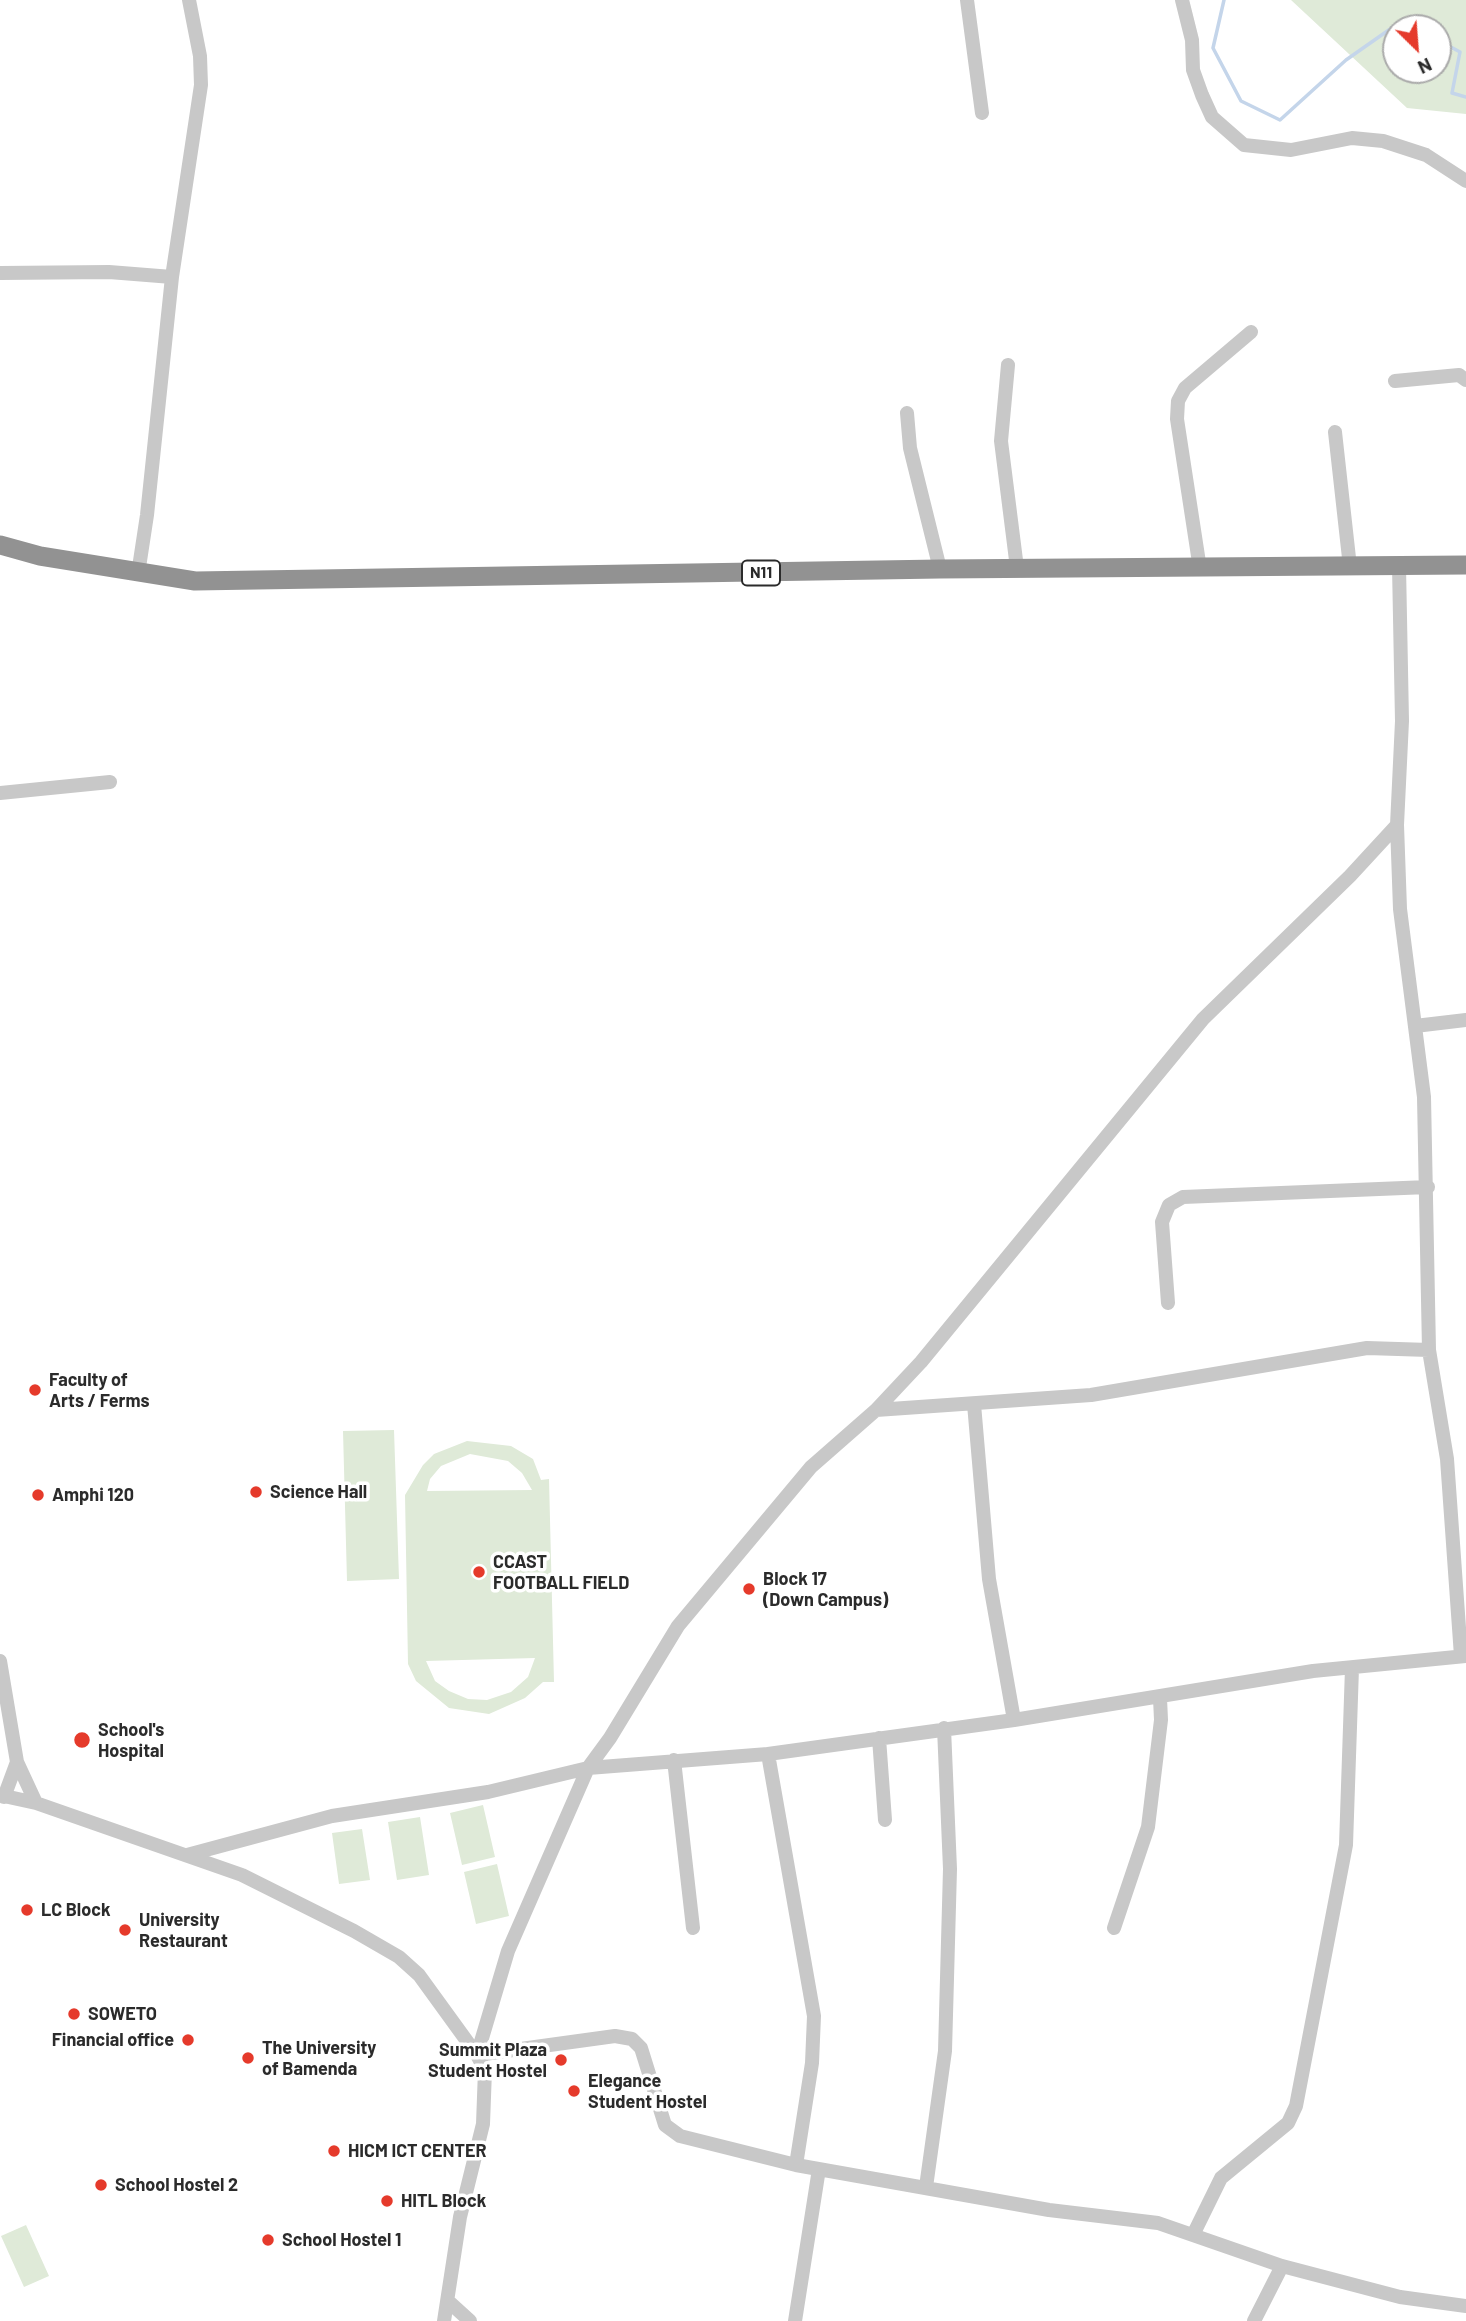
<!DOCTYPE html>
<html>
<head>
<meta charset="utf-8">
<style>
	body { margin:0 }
	#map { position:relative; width:1466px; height:2321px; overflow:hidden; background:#fff; font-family:Barlow,sans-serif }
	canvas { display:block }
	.north { position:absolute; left:1382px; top:14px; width:70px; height:70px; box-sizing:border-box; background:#fff; border:2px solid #aaa; border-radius:50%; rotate:155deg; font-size:19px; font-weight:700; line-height:28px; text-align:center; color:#2b2b2b }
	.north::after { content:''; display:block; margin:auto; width:24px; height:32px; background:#e53a2b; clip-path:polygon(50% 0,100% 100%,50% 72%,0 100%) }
</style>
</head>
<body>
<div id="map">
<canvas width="1466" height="2321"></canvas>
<div class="north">N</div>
</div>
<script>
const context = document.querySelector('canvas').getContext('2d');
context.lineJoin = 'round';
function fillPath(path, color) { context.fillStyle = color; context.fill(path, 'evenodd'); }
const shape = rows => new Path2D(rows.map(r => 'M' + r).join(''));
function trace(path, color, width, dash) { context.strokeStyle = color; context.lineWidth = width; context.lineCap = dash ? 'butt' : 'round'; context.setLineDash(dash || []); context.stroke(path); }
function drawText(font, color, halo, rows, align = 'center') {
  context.font = font + ' Barlow,sans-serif'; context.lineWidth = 7; context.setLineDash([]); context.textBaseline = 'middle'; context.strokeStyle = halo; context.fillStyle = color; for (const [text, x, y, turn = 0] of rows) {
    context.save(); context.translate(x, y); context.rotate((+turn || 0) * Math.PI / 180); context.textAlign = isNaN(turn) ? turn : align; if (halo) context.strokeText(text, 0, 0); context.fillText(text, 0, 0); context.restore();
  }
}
fillPath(shape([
	[1291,0,1466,0,1466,114,1407,108],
	[1396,28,1438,28,1438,70,1396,70],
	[394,1430,399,1579,347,1581,343,1431],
	[467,1441,511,1446,533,1459,541,1480,549,1479,554,1682,543,1682,525,1698,489,1714,449,1708,416,1681,408,1664,405,1495,423,1465,434,1454],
	[470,1454,508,1461,522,1473,532,1490,427,1491,430,1479,441,1466],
	[535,1658,528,1677,511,1692,487,1700,468,1699,449,1691,435,1681,426,1661],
	[483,1805,495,1857,462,1865,450,1813],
	[420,1817,429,1875,397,1880,388,1822],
	[362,1829,370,1880,339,1884,332,1833],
	[497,1864,509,1916,476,1924,464,1872],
	[26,2225,49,2276,24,2287,1,2236]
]), '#dfead8');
trace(shape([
	[1224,0,1213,48,1241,101,1280,120,1346,60,1403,20,1417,28],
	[1438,40,1460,52,1452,93,1466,97]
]), '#c4d5ea', 3.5);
trace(shape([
	[967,0,982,113],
	[1182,0,1192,40,1193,70,1202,95,1212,117,1244,145,1291,150,1352,138,1383,141,1426,155,1466,181],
	[0,273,109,272,172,277],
	[1008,365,1001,441,1017,568],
	[1395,381,1459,375,1466,380],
	[907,413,910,448,940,569],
	[1335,432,1350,567],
	[1399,566,1402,721,1397,825,1400,909,1424,1097,1429,1350,1447,1459,1461,1656],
	[1200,569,1177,419,1178,401,1185,388,1251,332],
	[138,574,147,515,172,277,201,85,200,56,189,0],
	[0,793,110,782],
	[1415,1026,1466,1020],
	[1168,1303,1162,1222,1169,1205,1183,1197,1428,1187],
	[974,1404,989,1579,1014,1720],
	[876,1410,1091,1395,1367,1348,1429,1350],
	[0,1661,17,1762,36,1803],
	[879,1738,885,1820],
	[768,1754,814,2016,812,2063,796,2165],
	[674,1760,693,1928],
	[0,1795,36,1803,242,1875,354,1931,399,1957,419,1975,477,2055,485,2070,483,2124,460,2217,444,2321],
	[4,1797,17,1762],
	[187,1855,332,1816,488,1792,588,1768,768,1754,1014,1720,1313,1671,1466,1656],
	[1114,1928,1148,1827,1161,1720,1160,1698],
	[477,2055,508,1951,588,1768,610,1738,678,1626,811,1467,876,1410,921,1362,1203,1019,1350,876,1397,825],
	[477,2055,615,2036,632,2039,641,2048,665,2125,680,2136,796,2165,1049,2210,1158,2223,1282,2266,1400,2297,1466,2306],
	[926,2187,945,2051,950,1869,944,1728],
	[1193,2235,1221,2178,1288,2123,1296,2106,1346,1845,1352,1668],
	[448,2301,470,2321],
	[795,2321,819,2169],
	[1254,2321,1282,2266]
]), '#c8c8c8', 14);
trace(shape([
	[0,545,40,556,195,581,940,569,1466,565]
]), '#929292', 19);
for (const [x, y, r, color] of [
	[35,1390,7,"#e53a2b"],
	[256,1492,7,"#e53a2b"],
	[38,1495,7,"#e53a2b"],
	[479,1572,7,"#e53a2b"],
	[749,1589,7,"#e53a2b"],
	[82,1740,9,"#e53a2b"],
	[27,1910,7,"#e53a2b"],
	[125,1930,7,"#e53a2b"],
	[74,2014,7,"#e53a2b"],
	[188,2040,7,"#e53a2b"],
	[248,2058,7,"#e53a2b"],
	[561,2060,7,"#e53a2b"],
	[574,2091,7,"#e53a2b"],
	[334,2151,7,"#e53a2b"],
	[101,2185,7,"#e53a2b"],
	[387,2201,7,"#e53a2b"],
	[268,2240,7,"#e53a2b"]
]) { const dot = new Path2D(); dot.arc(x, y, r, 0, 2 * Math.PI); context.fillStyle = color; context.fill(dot); trace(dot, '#fff', 2.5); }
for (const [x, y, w] of [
	[761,573,38]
]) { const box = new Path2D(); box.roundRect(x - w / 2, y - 12.5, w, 25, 5); context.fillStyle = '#fff'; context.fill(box); trace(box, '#2b2b2b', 2); }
drawText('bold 16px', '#2b2b2b', null, [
	["N11",761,573]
]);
drawText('bold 18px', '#2b2b2b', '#fff', [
	["Faculty of",49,1380],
	["Arts / Ferms",49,1401],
	["Science Hall",270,1492],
	["Amphi 120",52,1495],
	["CCAST",493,1562],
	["FOOTBALL FIELD",493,1583],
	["Block 17",763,1579],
	["(Down Campus)",763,1600],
	["School's",98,1730],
	["Hospital",98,1751],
	["LC Block",41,1910],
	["University",139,1920],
	["Restaurant",139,1941],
	["SOWETO",88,2014],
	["Financial office",174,2040,"right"],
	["The University",262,2048],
	["of Bamenda",262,2069],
	["Summit Plaza",547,2050,"right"],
	["Student Hostel",547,2071,"right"],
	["Elegance",588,2081],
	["Student Hostel",588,2102],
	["HICM ICT CENTER",348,2151],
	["School Hostel 2",115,2185],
	["HITL Block",401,2201],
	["School Hostel 1",282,2240]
], 'left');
</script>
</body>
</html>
